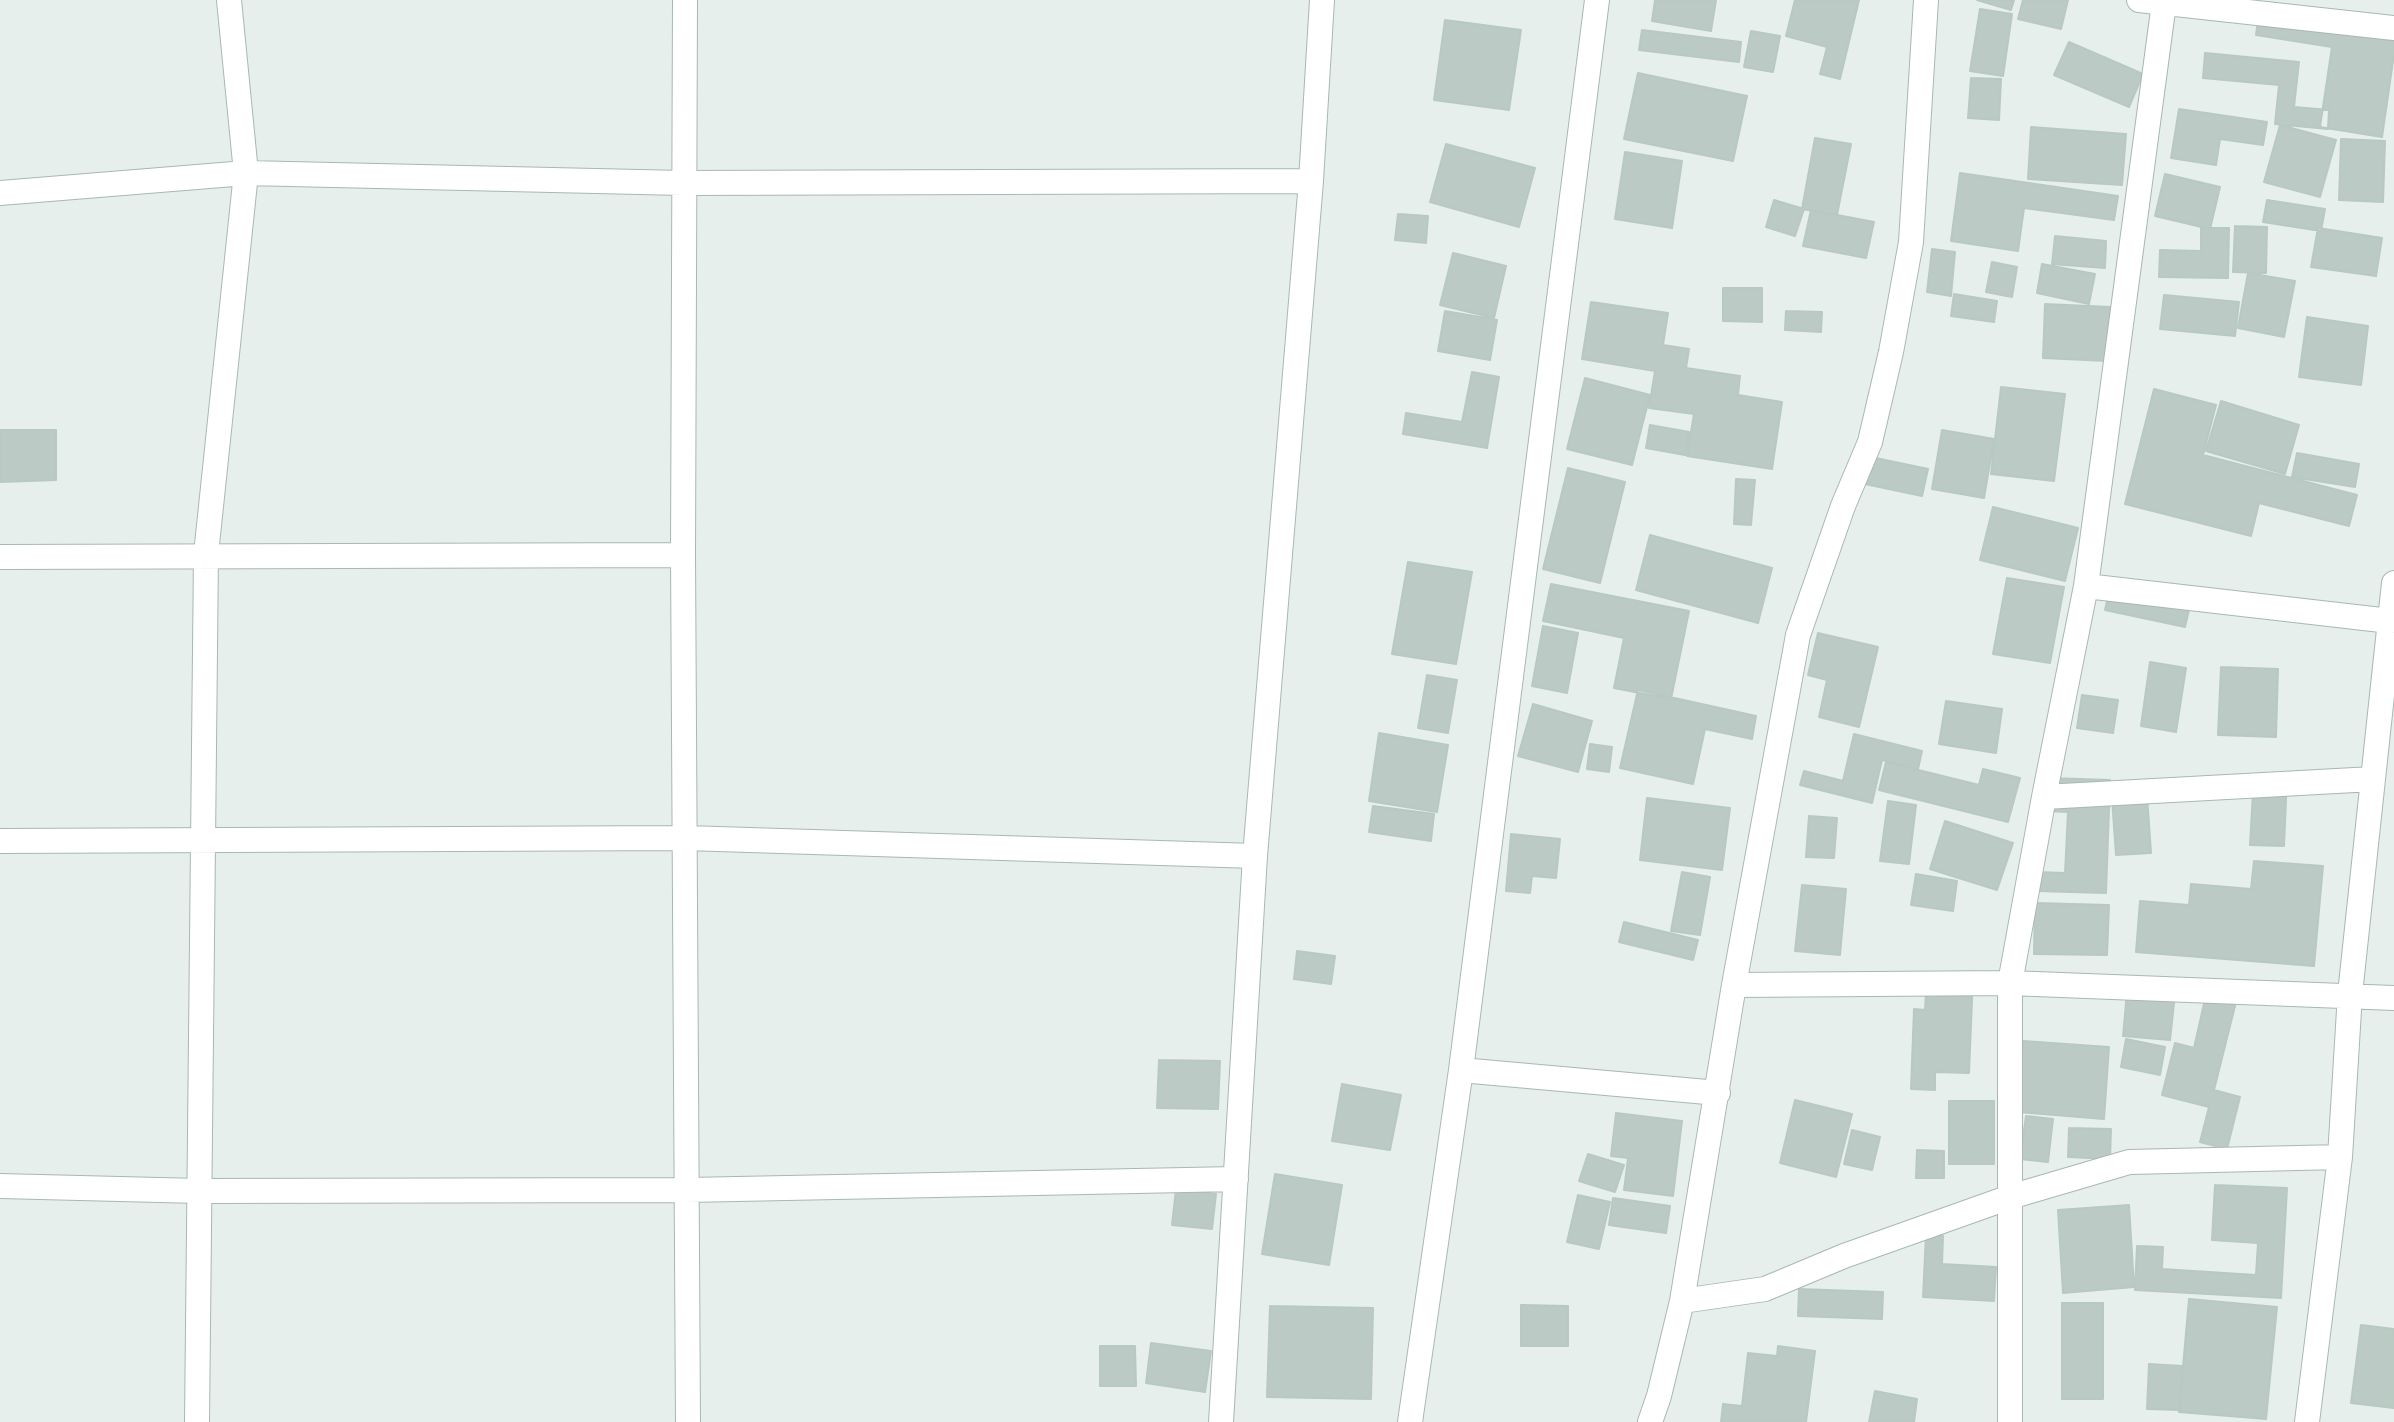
<!DOCTYPE html>
<html>
<head>
<meta charset="utf-8">
<style>
	body { margin:0 }
	canvas { display:block; background:#e6efeb }
</style>
</head>
<body>
<canvas width="2394" height="1422"></canvas>
<script>
const context = document.querySelector('canvas').getContext('2d');
context.lineJoin = 'round';
function fillPath(path, color) { context.fillStyle = color; context.fill(path, 'evenodd'); }
const shape = rows => new Path2D(rows.map(r => 'M' + r).join(''));
function trace(path, color, width, dash) { context.strokeStyle = color; context.lineWidth = width; context.lineCap = dash ? 'butt' : 'round'; context.setLineDash(dash || []); context.stroke(path); }
const building = shape([
	[1655,0,1716,0,1711,31,1652,21,1655,0],
	[1795,0,1859,0,1840,79,1820,74,1827,47,1786,36,1795,0],
	[1977,0,2014,0,2011,10,1977,0],
	[2023,0,2068,0,2061,29,2018,19,2023,0],
	[1980,9,2012,14,2003,76,1970,71,1980,9],
	[2259,14,2394,33,2394,54,2382,137,2320,127,2332,47,2256,35,2259,14],
	[1445,20,1521,30,1509,110,1434,100,1445,20],
	[1642,30,1741,42,1739,62,1639,50,1642,30],
	[1751,31,1780,36,1773,72,1744,67,1751,31],
	[2069,42,2143,74,2129,107,2054,75,2069,42],
	[2205,53,2299,62,2294,107,2329,110,2328,129,2275,124,2279,85,2203,78,2205,53],
	[1638,73,1747,96,1733,161,1624,139,1638,73],
	[1971,78,2001,79,1999,120,1968,118,1971,78],
	[2179,109,2267,122,2263,145,2220,139,2216,165,2171,158,2179,109],
	[2280,125,2336,140,2320,197,2264,182,2280,125],
	[2031,127,2126,134,2122,185,2028,179,2031,127],
	[1815,138,1851,144,1837,215,1802,209,1815,138],
	[2341,139,2385,141,2383,202,2339,200,2341,139],
	[1446,144,1535,168,1519,227,1430,202,1446,144],
	[1625,152,1682,161,1672,228,1615,219,1625,152],
	[1960,173,2118,196,2114,220,2024,208,2018,251,1951,241,1960,173],
	[2165,174,2220,187,2210,229,2155,216,2165,174],
	[1774,200,1804,209,1795,236,1766,227,1774,200],
	[2267,200,2325,209,2321,231,2263,222,2267,200],
	[1811,210,1874,222,1866,258,1803,246,1811,210],
	[1398,214,1428,216,1426,243,1395,240,1398,214],
	[2235,226,2267,227,2266,273,2233,272,2235,226],
	[2201,228,2229,228,2228,278,2159,277,2160,250,2201,251,2201,228],
	[2318,228,2382,238,2376,276,2311,267,2318,228],
	[2055,236,2106,241,2105,268,2052,264,2055,236],
	[1932,249,1955,252,1951,296,1927,292,1932,249],
	[1453,253,1506,266,1494,318,1440,305,1453,253],
	[1992,262,2017,267,2012,297,1986,292,1992,262],
	[2042,264,2095,274,2089,304,2037,293,2042,264],
	[2248,273,2295,281,2284,337,2238,328,2248,273],
	[1723,288,1762,288,1762,322,1723,321,1723,288],
	[1954,294,1997,301,1994,322,1951,316,1954,294],
	[2164,295,2239,302,2235,336,2160,329,2164,295],
	[1591,302,1668,313,1663,345,1689,349,1686,368,1740,376,1738,395,1782,402,1772,469,1687,456,1694,414,1649,408,1655,371,1582,359,1591,302],
	[2045,304,2110,307,2107,361,2043,358,2045,304],
	[1445,311,1497,320,1490,360,1438,351,1445,311],
	[1786,311,1822,312,1821,332,1785,330,1786,311],
	[2307,317,2368,326,2361,385,2299,377,2307,317],
	[1472,372,1499,377,1487,448,1403,434,1406,413,1462,422,1472,372],
	[1585,378,1650,395,1632,465,1567,449,1585,378],
	[2001,387,2065,394,2054,481,1991,474,2001,387],
	[2154,389,2216,405,2203,455,2357,495,2349,526,2259,503,2251,536,2125,504,2154,389],
	[2221,401,2299,425,2285,474,2206,451,2221,401],
	[1650,425,1689,432,1685,455,1646,448,1650,425],
	[0,430,56,430,56,480,0,482,0,430],
	[1942,430,1994,439,1984,498,1932,489,1942,430],
	[2297,453,2359,464,2355,487,2292,477,2297,453],
	[1871,457,1928,469,1922,496,1865,484,1871,457],
	[1568,468,1625,482,1600,583,1543,569,1568,468],
	[1736,479,1755,480,1751,525,1734,524,1736,479],
	[1993,507,2078,528,2065,581,1980,560,1993,507],
	[1650,535,1772,568,1758,623,1636,590,1650,535],
	[1408,562,1472,572,1456,664,1392,654,1408,562],
	[2007,578,2064,587,2050,663,1993,654,2007,578],
	[2112,579,2192,597,2185,627,2105,610,2112,579],
	[1551,584,1689,611,1671,699,1614,688,1624,638,1543,621,1551,584],
	[1543,626,1578,633,1567,693,1532,686,1543,626],
	[1818,633,1878,647,1859,727,1819,717,1827,680,1808,675,1818,633],
	[2150,662,2186,668,2176,732,2141,726,2150,662],
	[2221,667,2278,669,2276,737,2218,735,2221,667],
	[1427,675,1457,680,1448,733,1418,728,1427,675],
	[1638,690,1756,716,1752,739,1705,729,1693,784,1620,768,1638,690],
	[2082,695,2118,700,2113,733,2077,728,2082,695],
	[1946,701,2002,709,1996,753,1939,744,1946,701],
	[1533,704,1592,721,1578,772,1518,756,1533,704],
	[1379,733,1448,745,1437,812,1369,801,1379,733],
	[1854,734,1922,751,1918,769,1882,760,1872,803,1800,785,1804,771,1843,781,1854,734],
	[1590,744,1612,747,1609,772,1587,769,1590,744],
	[1886,762,1979,785,1983,769,2020,778,2008,822,1879,790,1886,762],
	[2254,774,2287,776,2284,846,2250,845,2254,774],
	[2048,778,2110,780,2106,893,2036,891,2036,872,2065,873,2068,812,2046,811,2048,778],
	[2146,781,2151,853,2116,855,2111,784,2146,781],
	[1647,798,1730,808,1722,870,1640,860,1647,798],
	[1888,801,1916,805,1909,864,1880,861,1888,801],
	[1373,806,1434,814,1431,841,1369,832,1373,806],
	[1809,816,1837,818,1834,858,1806,857,1809,816],
	[1945,821,2013,843,1997,890,1930,869,1945,821],
	[1511,834,1560,839,1556,878,1532,876,1530,893,1506,891,1511,834],
	[2254,861,2323,866,2314,966,2136,952,2140,901,2189,905,2191,884,2251,889,2254,861],
	[1682,872,1710,877,1700,935,1671,931,1682,872],
	[1916,874,1957,881,1953,911,1911,905,1916,874],
	[1802,885,1846,889,1840,955,1795,951,1802,885],
	[2035,903,2109,905,2107,955,2034,954,2035,903],
	[1624,922,1698,940,1693,960,1619,942,1624,922],
	[1297,951,1335,956,1331,984,1294,979,1297,951],
	[1927,974,1973,976,1969,1073,1935,1072,1935,1090,1911,1089,1914,1009,1925,1010,1927,974],
	[2128,981,2176,985,2170,1040,2123,1036,2128,981],
	[2208,986,2238,994,2214,1090,2240,1097,2227,1149,2200,1142,2209,1107,2162,1095,2175,1043,2194,1048,2208,986],
	[2126,1039,2165,1047,2160,1075,2121,1067,2126,1039],
	[2023,1041,2109,1047,2104,1119,2018,1112,2023,1041],
	[1159,1060,1220,1061,1218,1109,1157,1108,1159,1060],
	[1342,1084,1401,1095,1390,1150,1332,1141,1342,1084],
	[1795,1100,1852,1114,1836,1177,1780,1163,1795,1100],
	[1949,1101,1994,1101,1994,1164,1949,1164,1949,1101],
	[1616,1113,1682,1121,1673,1196,1624,1190,1628,1158,1611,1156,1616,1113],
	[2026,1116,2053,1119,2048,1162,2020,1159,2026,1116],
	[2069,1128,2111,1129,2110,1159,2068,1157,2069,1128],
	[1852,1130,1880,1137,1872,1170,1844,1164,1852,1130],
	[1917,1150,1944,1151,1944,1178,1916,1178,1917,1150],
	[1588,1154,1624,1165,1615,1192,1579,1181,1588,1154],
	[1275,1174,1342,1185,1329,1265,1262,1254,1275,1174],
	[2215,1185,2287,1188,2281,1298,2135,1290,2137,1246,2163,1247,2162,1269,2256,1275,2258,1243,2212,1240,2215,1185],
	[1176,1189,1216,1194,1212,1229,1172,1225,1176,1189],
	[1578,1195,1610,1202,1599,1249,1567,1242,1578,1195],
	[1613,1198,1670,1206,1666,1233,1609,1225,1613,1198],
	[2129,1205,2134,1287,2063,1293,2058,1210,2129,1205],
	[1926,1235,1943,1236,1942,1264,1996,1267,1994,1301,1923,1297,1926,1235],
	[1799,1289,1883,1292,1882,1319,1798,1316,1799,1289],
	[2189,1299,2277,1307,2266,1419,2179,1412,2189,1299],
	[2062,1303,2103,1303,2103,1399,2062,1399,2062,1303],
	[1521,1305,1568,1306,1568,1346,1521,1346,1521,1305],
	[1270,1306,1373,1308,1371,1399,1267,1397,1270,1306],
	[2361,1325,2394,1329,2394,1408,2351,1403,2361,1325],
	[1151,1343,1211,1351,1205,1392,1146,1383,1151,1343],
	[1100,1346,1135,1346,1136,1386,1100,1386,1100,1346],
	[1778,1346,1815,1351,1806,1422,1721,1422,1723,1404,1742,1406,1748,1353,1777,1356,1778,1346],
	[2149,1364,2182,1366,2180,1410,2147,1409,2149,1364],
	[1875,1391,1917,1399,1914,1422,1869,1422,1875,1391]
]);
fillPath(building, '#bbcac4');
trace(building, '#b8c9c2', 2);
const street = shape([
	[685,0,683,555,688,1422],
	[2139,0,2394,28],
	[0,193,246,173,683,183,1311,181],
	[0,557,683,555],
	[2086,586,2390,621],
	[2044,797,2373,779],
	[0,841,686,838,1255,856],
	[1734,985,2010,983,2394,998],
	[1461,1070,1718,1093],
	[0,1186,199,1191,687,1190,1236,1179],
	[1682,1301,1734,985,1798,635,1843,506,1870,442,1891,352,1911,242,1926,0],
	[197,1422,206,554,246,173,229,0],
	[1221,1422,1255,856,1311,181,1322,0],
	[1410,1422,1461,1070,1597,0],
	[1650,1422,1659,1396,1682,1301,1765,1289,1844,1256,2010,1197,2129,1162,2340,1157],
	[2010,1422,2010,983,2044,797,2086,586,2164,3],
	[2307,1422,2340,1157,2350,994,2394,583]
]);
trace(street, '#a8b8b2', 26);
trace(street, '#fff', 24);
</script>
</body>
</html>
